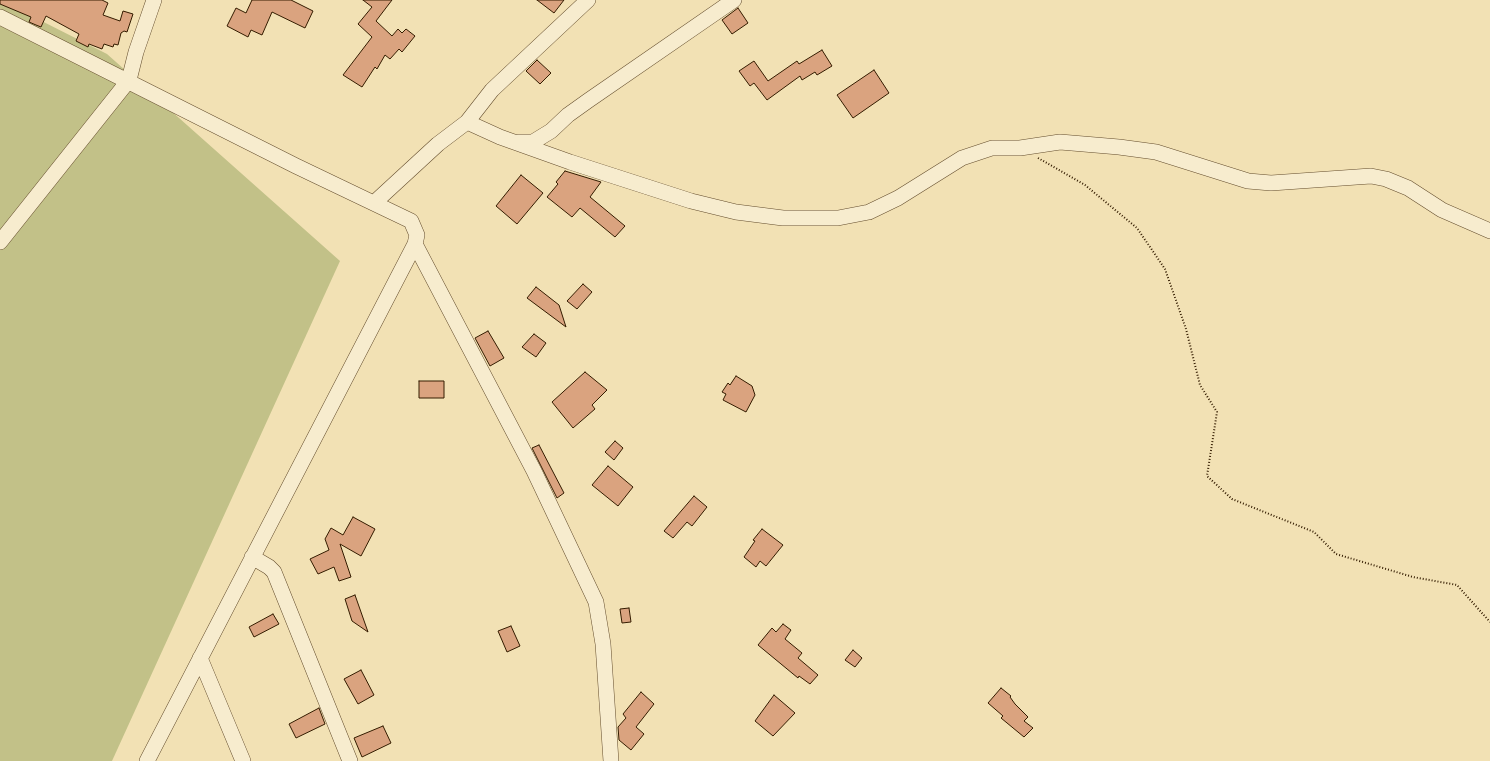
<!DOCTYPE html>
<html>
<head>
<meta charset="utf-8">
<style>
	body { margin:0 }
	canvas { display:block; background:#f2e1b4 }
</style>
</head>
<body>
<canvas width="1490" height="761"></canvas>
<script>
const context = document.querySelector('canvas').getContext('2d');
context.lineJoin = 'round';
function fillPath(path, color) { context.fillStyle = color; context.fill(path, 'evenodd'); }
const shape = rows => new Path2D(rows.map(r => 'M' + r).join(''));
function trace(path, color, width, dash) { context.strokeStyle = color; context.lineWidth = width; context.lineCap = dash ? 'butt' : 'round'; context.setLineDash(dash || []); context.stroke(path); }
fillPath(shape([
	[0,0,107,54,340,261,112,761,0,761]
]), '#c2c188');
const building = shape([
	[0,0,102,0,108,3,103,15,120,21,123,11,133,14,127,32,124,31,121,33,118,45,114,44,113,47,104,44,102,49,89,44,88,47,76,41,79,34,46,16,41,27,36,25,29,22,31,17,0,4,0,0],
	[252,0,291,0,313,11,305,28,272,12,262,35,251,30,248,37,227,26,236,8,246,13,252,0],
	[363,0,392,0,376,21,392,36,398,29,402,33,406,29,415,36,402,52,399,49,390,59,385,55,377,69,375,67,362,87,343,75,372,37,358,24,372,7,363,0],
	[537,0,564,0,554,13,537,0],
	[738,8,748,23,732,34,722,20,738,8],
	[822,50,832,66,817,75,815,72,802,80,800,76,767,100,754,83,750,86,739,71,754,61,768,81,797,61,799,64,822,50],
	[537,60,551,73,540,84,526,71,537,60],
	[874,70,889,93,853,118,837,95,874,70],
	[565,171,601,182,590,197,625,226,615,237,580,208,572,217,547,197,558,184,556,182,565,171],
	[521,175,543,193,517,224,496,206,521,175],
	[583,284,592,292,577,309,567,301,583,284],
	[536,287,559,305,566,327,527,298,536,287],
	[488,331,504,358,490,366,475,338,488,331],
	[534,334,546,343,536,357,522,347,534,334],
	[585,372,607,390,592,405,595,409,573,428,552,402,585,372],
	[736,376,752,386,755,395,746,412,723,400,726,394,722,392,728,383,730,385,736,376],
	[419,381,444,381,444,398,419,398,419,381],
	[615,441,623,448,614,460,605,452,615,441],
	[539,445,564,493,557,498,532,448,539,445],
	[608,466,633,487,618,506,592,485,608,466],
	[694,496,707,507,692,526,687,522,673,538,664,531,694,496],
	[353,517,375,529,361,556,340,544,351,577,339,581,334,567,318,574,310,559,329,550,325,539,331,528,343,535,353,517],
	[762,529,783,545,766,566,760,561,756,567,744,557,755,541,753,540,762,529],
	[355,595,368,632,352,621,345,599,355,595],
	[629,608,631,622,622,623,620,609,629,608],
	[273,614,279,624,254,637,249,627,273,614],
	[783,624,791,630,785,639,802,653,798,658,818,675,810,684,799,676,798,678,758,645,772,628,776,632,783,624],
	[511,626,520,646,507,652,498,631,511,626],
	[853,650,862,658,855,667,845,660,853,650],
	[361,670,374,695,358,704,344,679,361,670],
	[1001,688,1011,696,1010,697,1015,704,1028,717,1024,721,1033,728,1024,737,1001,718,1003,716,988,703,1001,688],
	[641,692,654,704,636,727,644,734,631,750,619,740,618,727,626,718,623,714,641,692],
	[774,695,795,713,773,736,755,721,774,695],
	[319,708,325,724,296,738,289,724,319,708],
	[383,726,391,743,362,757,354,738,383,726]
]);
fillPath(building, '#daa37f');
trace(building, '#341c00', 1);
const minor = shape([
	[0,17,296,166,411,221,417,235,415,244,147,761],
	[467,122,500,137,570,162,691,201,736,212,783,218,838,218,869,212,898,198,962,158,992,148,1020,148,1060,142,1119,147,1156,152,1248,181,1271,183,1371,176,1386,179,1408,188,1442,210,1490,231],
	[518,142,533,142,551,131,568,115,589,100,734,0],
	[374,203,438,144,467,122,492,90,588,0],
	[0,242,129,80,136,52,154,0],
	[415,244,534,471,596,602,603,644,611,761],
	[252,557,269,567,274,572,350,761],
	[200,658,243,761]
]);
trace(minor, '#644d2d', 16);
trace(shape([
	[1038,158,1085,185,1137,228,1165,269,1186,329,1200,385,1217,412,1207,476,1232,499,1314,532,1336,554,1413,577,1457,585,1490,622]
]), '#341c00', 2, [1, 2]);
trace(minor, '#f7ecce', 15);
</script>
</body>
</html>
